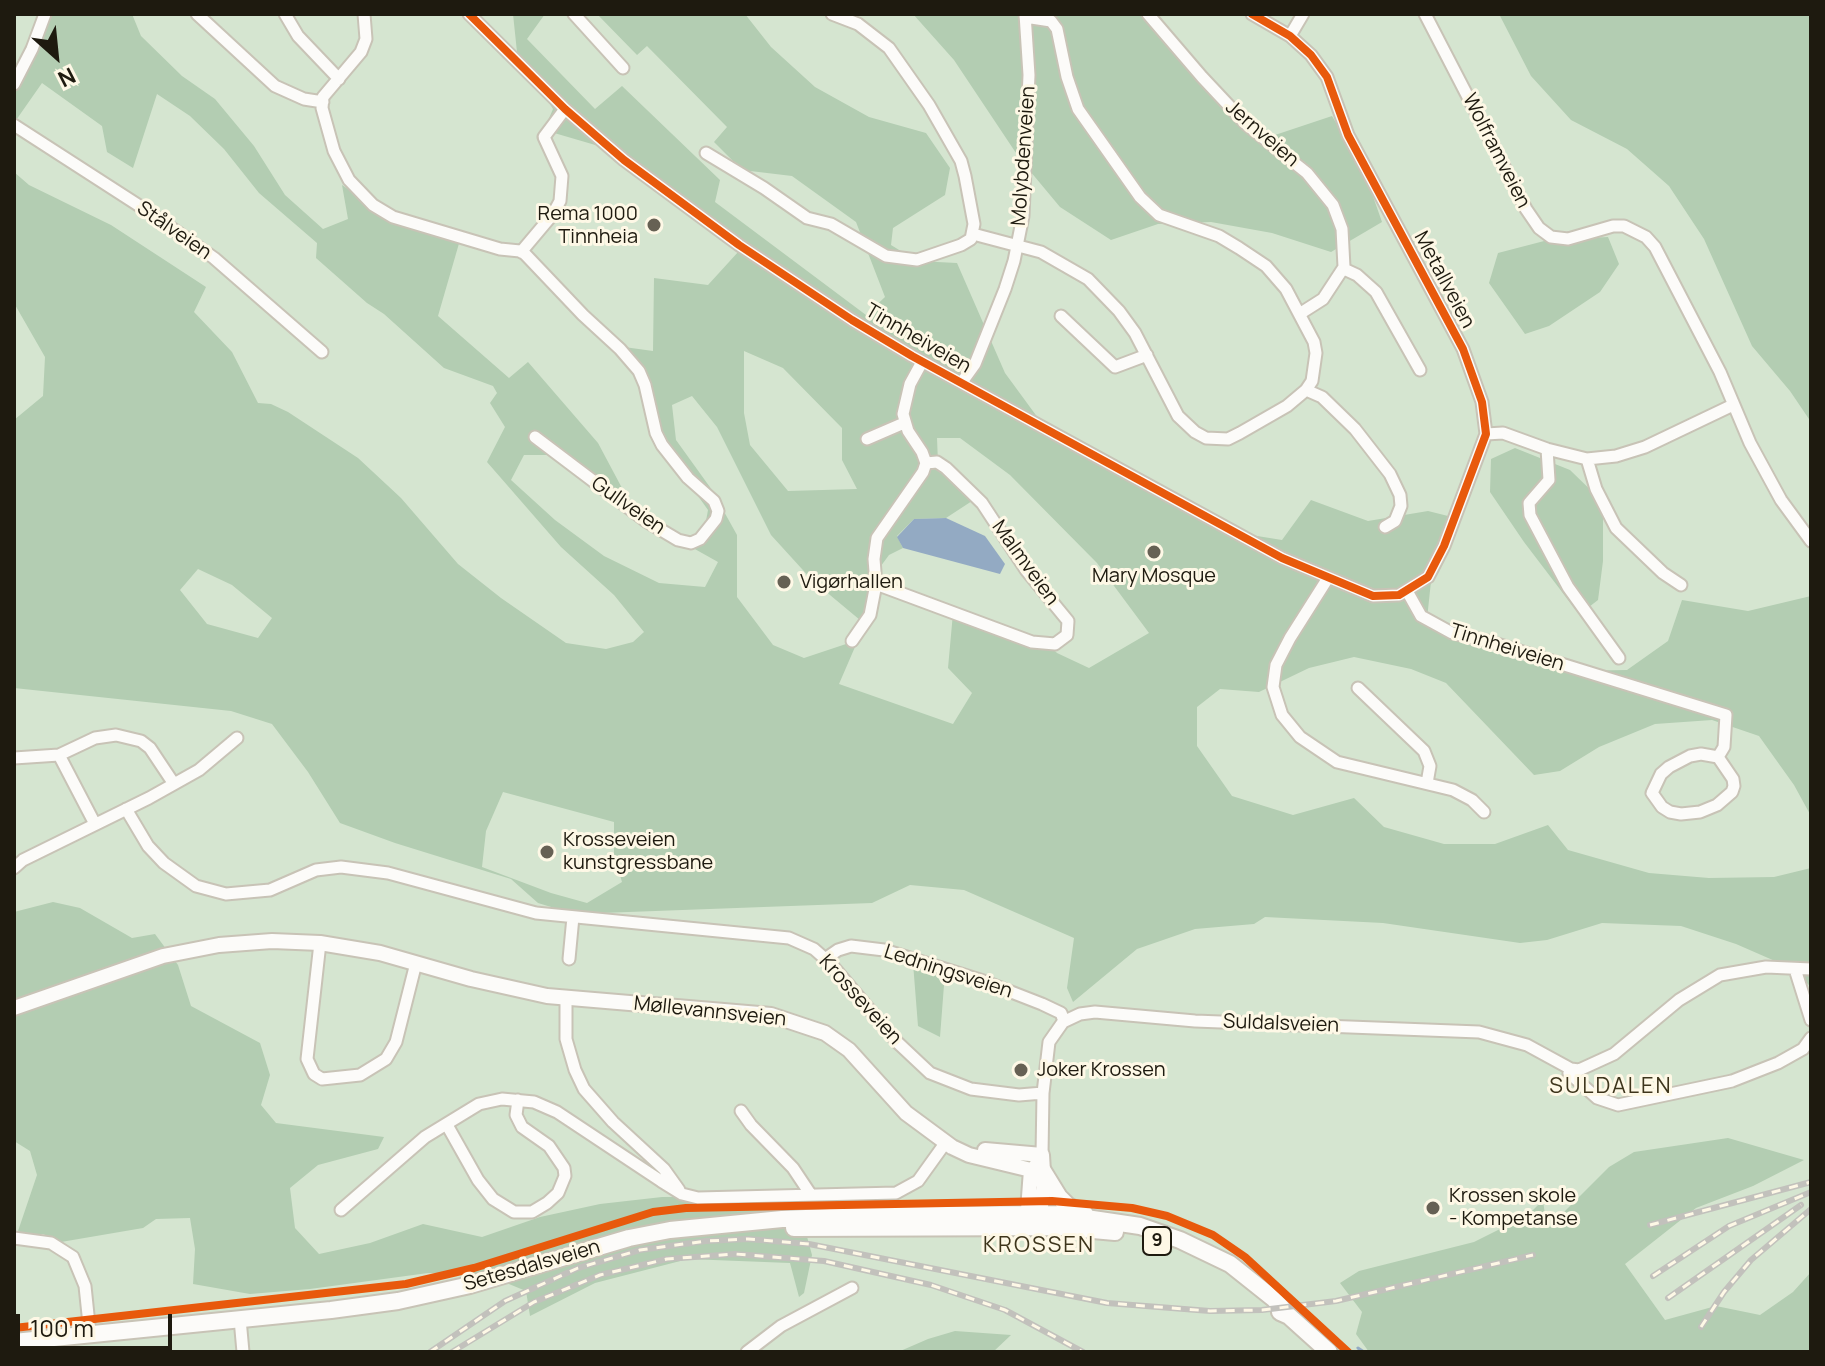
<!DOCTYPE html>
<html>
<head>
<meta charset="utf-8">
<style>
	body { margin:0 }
	#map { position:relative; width:1825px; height:1366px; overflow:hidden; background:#ece6d5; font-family:Manrope,sans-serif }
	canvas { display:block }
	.frame { position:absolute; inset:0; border:16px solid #1e1a0f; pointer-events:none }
	.north { position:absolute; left:16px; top:16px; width:80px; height:80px; -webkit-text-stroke:6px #fef8e6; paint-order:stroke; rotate:153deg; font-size:22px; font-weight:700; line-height:32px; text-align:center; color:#1e1a0f }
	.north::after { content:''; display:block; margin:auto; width:28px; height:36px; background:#1e1a0f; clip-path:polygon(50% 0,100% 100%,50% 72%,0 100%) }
	.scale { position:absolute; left:16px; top:1314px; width:156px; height:36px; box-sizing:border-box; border:4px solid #1e1a0f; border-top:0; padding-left:10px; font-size:24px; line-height:28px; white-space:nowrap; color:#1e1a0f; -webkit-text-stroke:6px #fef8e6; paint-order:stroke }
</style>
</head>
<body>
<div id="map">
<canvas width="1825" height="1366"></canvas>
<div class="frame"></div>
<div class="north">N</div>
<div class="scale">100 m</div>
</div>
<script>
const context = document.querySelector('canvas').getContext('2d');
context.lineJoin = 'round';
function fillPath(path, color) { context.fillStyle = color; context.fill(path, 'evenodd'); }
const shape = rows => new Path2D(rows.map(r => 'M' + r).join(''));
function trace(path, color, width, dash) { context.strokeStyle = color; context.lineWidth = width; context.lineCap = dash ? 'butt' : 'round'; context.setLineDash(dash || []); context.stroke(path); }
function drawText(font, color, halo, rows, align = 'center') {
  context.font = font + ' Manrope,sans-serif'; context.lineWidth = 6; context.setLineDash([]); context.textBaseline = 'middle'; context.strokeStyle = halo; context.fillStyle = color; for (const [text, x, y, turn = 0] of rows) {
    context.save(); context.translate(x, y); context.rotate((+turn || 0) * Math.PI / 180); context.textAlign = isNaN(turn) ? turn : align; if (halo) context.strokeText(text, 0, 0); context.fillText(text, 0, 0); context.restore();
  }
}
fillPath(shape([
	[14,14,1811,14,1811,1352,14,1352]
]), '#d5e5d0');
fillPath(shape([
	[37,14,132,14,141,36,182,76,215,99,254,146,285,195,323,229,348,219,342,185,373,206,460,240,438,316,509,378,528,362,598,443,639,520,548,455,524,455,511,480,555,520,604,556,659,583,705,587,718,562,693,548,704,532,708,510,652,431,644,389,624,347,653,351,654,278,708,285,739,251,715,220,626,154,544,130,553,109,536,81,509,57,517,52,513,14,545,14,527,39,595,109,622,86,720,180,715,202,866,315,885,297,856,222,792,176,742,170,714,142,727,127,647,46,637,55,597,14,745,14,771,47,815,87,869,117,926,133,950,168,945,195,893,228,891,245,917,261,957,263,1005,373,1038,418,1088,453,1194,510,1251,535,1282,540,1311,500,1368,521,1428,511,1448,516,1432,572,1427,619,1451,638,1507,657,1568,671,1627,670,1668,641,1682,600,1748,611,1811,596,1811,816,1794,785,1759,736,1712,720,1655,724,1599,747,1560,771,1534,775,1446,683,1411,669,1354,657,1309,668,1259,692,1220,689,1197,707,1197,746,1232,796,1293,815,1354,798,1384,827,1444,844,1495,844,1548,825,1568,850,1649,873,1709,878,1774,877,1811,868,1811,987,1791,968,1736,944,1681,926,1602,923,1547,940,1520,943,1383,923,1265,917,1254,924,1195,929,1137,949,1073,1002,1067,988,1074,938,964,890,910,885,872,903,574,914,538,903,511,879,395,843,340,823,308,772,272,724,231,711,14,688,14,420,43,396,45,357,14,303,14,172,29,185,111,225,206,287,194,312,232,352,258,403,271,404,288,412,358,458,401,498,458,564,501,598,566,643,606,649,633,642,644,632,614,595,561,547,487,462,505,427,490,403,497,393,493,386,444,368,384,314,367,303,316,258,317,243,259,193,224,149,190,116,157,94,133,168,107,152,102,126,42,83,14,123,14,73,38,30],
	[744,351,783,368,842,428,842,460,857,489,788,491,750,445,744,413],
	[692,396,717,427,771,535,812,580,860,620,861,633,872,578,889,555,903,548,897,536,914,519,946,518,972,501,938,463,937,438,960,438,1010,475,1097,563,1149,633,1089,668,1057,653,1041,637,1002,631,953,613,948,668,972,693,953,724,839,684,858,640,804,658,773,645,737,597,737,535,712,490,676,440,672,405],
	[198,569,232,585,272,618,258,638,207,624,180,590],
	[503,792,614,822,614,855,622,882,587,903,551,893,482,867,486,831],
	[913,14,1143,14,1251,127,1275,135,1332,116,1363,168,1382,222,1331,252,1272,233,1211,222,1158,224,1111,240,1060,207,1020,159,954,60],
	[1499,14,1811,14,1811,422,1790,391,1752,346,1704,239,1669,186,1627,149,1571,120,1531,76],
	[1608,237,1619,264,1600,292,1549,326,1525,334,1489,283,1498,253,1548,240],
	[1515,448,1570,470,1603,502,1603,561,1598,600,1585,610,1575,609,1524,542,1490,492,1491,459],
	[53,902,80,908,132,938,155,934,178,965,191,1006,260,1043,270,1075,261,1105,276,1123,384,1137,378,1149,318,1165,290,1188,295,1228,319,1254,370,1243,423,1224,482,1237,540,1217,600,1204,662,1197,796,1196,812,1255,804,1293,799,1297,790,1263,688,1259,595,1283,530,1316,526,1291,487,1275,428,1273,310,1289,250,1294,193,1284,195,1249,190,1218,156,1219,143,1228,61,1242,43,1234,17,1234,37,1175,30,1151,14,1141,14,912],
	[913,963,927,966,944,985,940,1037,918,1026],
	[1728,1138,1804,1160,1753,1186,1696,1208,1625,1264,1665,1320,1716,1306,1760,1315,1793,1292,1811,1272,1811,1352,1369,1352,1356,1334,1362,1312,1340,1283,1359,1271,1474,1242,1528,1215,1543,1200,1545,1215,1565,1211,1609,1167,1634,1152],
	[955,1331,1011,1335,993,1352,898,1352,928,1339]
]), '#b3cdb2');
fillPath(shape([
	[946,518,985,536,1005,564,1000,574,903,548,897,537,914,519]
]), '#93aac3');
trace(shape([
	[1358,1348,1364,1352]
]), '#93aac3', 3);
const minor = shape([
	[197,14,275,86,304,99,323,102],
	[285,14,298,36,339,79],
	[364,14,366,39,361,52,323,97,322,108,334,151,349,180,373,205,393,217,500,249,520,251,525,254,583,315,620,349,639,371,645,385,656,433,662,445,688,478,714,501,718,511,716,519,700,539,691,543,678,540,646,521,535,437],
	[469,14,565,109,624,160,739,245,852,320,912,356,1282,558,1373,596,1399,595,1428,577,1444,546,1486,434,1482,402,1463,349,1348,135,1327,77,1311,55,1290,36,1252,14],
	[574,14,623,68],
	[1148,14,1202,77,1247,125,1307,173,1333,205,1342,229,1344,267,1323,299,1301,313],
	[1425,14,1526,209,1539,228,1551,237,1568,239,1613,226,1624,226,1646,237,1655,247,1720,372,1750,443,1781,500,1811,541],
	[1290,36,1303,14],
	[14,84,32,49,45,14],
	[14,125,152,214,214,258,322,352],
	[706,153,764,188,807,218,831,224,886,256,917,260,961,245,971,239,974,224,965,176,961,161,929,105,889,48,858,24,832,14],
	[973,234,1041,252,1088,279,1119,311,1135,333,1178,416,1195,432,1206,438,1228,439,1240,433,1287,406,1306,390,1312,381,1316,353,1314,342,1286,289,1266,266,1239,248,1219,236,1159,215,1140,197,1078,109,1067,77,1057,29,1051,21,1025,17],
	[521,252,553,214,560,201,562,176,544,137,565,109],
	[1344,269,1357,275,1376,292,1420,370],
	[1061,316,1115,367,1147,355],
	[962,382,975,364,1005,289,1014,261,1023,216,1029,75,1025,14],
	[1306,390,1322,397,1355,429,1390,474,1400,495,1401,506,1395,521,1385,527],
	[1486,434,1503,433,1547,449],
	[867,439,904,423],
	[1587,459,1596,489,1616,528,1663,573,1681,585],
	[1328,578,1290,638,1276,665,1273,687,1282,715,1300,737,1337,762,1453,790,1472,800,1484,812],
	[876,584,1032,642,1055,644,1067,635,1068,621,1026,570,982,503,946,468,937,462,926,463],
	[1407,591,1421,616,1452,633,1487,641,1726,715,1724,747,1718,757],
	[852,641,870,615,876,584,874,559,877,538,923,472,926,463,922,452,908,431,903,414,910,384,922,362],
	[1619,658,1568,587,1530,515,1529,503,1549,480,1547,449,1587,459,1616,456,1645,447,1733,405],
	[1358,688,1424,751,1430,766,1427,783],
	[1701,754,1718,757,1733,779,1734,786,1732,792,1717,805,1700,812,1681,814,1670,812,1662,807,1652,793,1661,774,1669,767,1690,756,1701,754],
	[59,755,95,824],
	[14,758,59,755,95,738,116,735,141,741,150,748,174,784],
	[126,809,148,846,164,863,196,886,226,894,270,890,316,870,341,867,388,873,536,913,789,938,814,949,831,964,897,1042,930,1073,971,1089,1019,1095,1043,1093],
	[14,868,23,860,149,798,199,770,237,738],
	[320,943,307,1059,314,1074,322,1079,360,1075,386,1059,396,1042,416,963],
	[569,959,573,917],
	[825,959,838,950,851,946,884,950,983,981,1042,1004,1061,1013,1064,1021],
	[1795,969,1811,1020],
	[566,998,566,1039,575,1070,584,1089,613,1122,664,1169,679,1190],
	[1571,1069,1569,1073,1597,1098,1618,1105,1732,1081,1778,1063,1803,1049,1811,1038],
	[741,1111,751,1125,793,1168,811,1195],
	[447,1125,478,1180,493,1199,514,1212,532,1212,547,1203,558,1193,565,1176,564,1168,549,1146,522,1127,516,1115,518,1100],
	[1031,1170,1042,1155,1043,1093,1049,1042,1063,1022,1080,1014,1095,1012,1195,1021,1479,1032,1527,1045,1571,1069,1579,1070,1614,1054,1679,1000,1720,975,1766,967,1811,969],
	[341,1210,425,1137,479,1104,502,1099,534,1102,557,1112,661,1181,682,1194,698,1198,896,1193,918,1181,946,1142],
	[14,1238,51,1243,73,1257,85,1286,90,1334],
	[240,1319,243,1352],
	[747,1352,781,1326,852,1288]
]);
const major = shape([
	[14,1008,163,956,219,945,272,941,320,943,380,953,471,979,547,996,771,1015,825,1033,849,1050,906,1113,952,1147,969,1155,1031,1170,1028,1210,1035,1224],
	[985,1150,1042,1155,1044,1188,1038,1223]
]);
const highway = shape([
	[1043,1171,1059,1197,1068,1206,1085,1214],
	[794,1228,1060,1227,1115,1232],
	[1280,1312,1289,1316,1329,1352],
	[14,1342,331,1310,398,1301,470,1285,629,1238,670,1230,782,1219,879,1215,1059,1214,1140,1226,1180,1240,1230,1264,1274,1299,1289,1316]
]);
trace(minor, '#c8c3b6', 15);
trace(major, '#c8c3b6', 18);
trace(highway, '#c8c3b6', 20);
trace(minor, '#fcfbf9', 11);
trace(major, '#fcfbf9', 14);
trace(highway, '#fcfbf9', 16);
const rail = shape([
	[1650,1225,1811,1182],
	[1653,1276,1729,1226,1811,1192],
	[1668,1298,1801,1205],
	[1701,1327,1724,1292,1751,1260,1811,1209],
	[430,1352,505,1301,578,1268,640,1250,706,1241,748,1239,809,1244,1107,1303,1210,1311,1262,1310,1336,1301,1533,1255],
	[452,1352,534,1302,600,1275,667,1259,735,1254,824,1261,931,1285,1005,1310,1083,1352]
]);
trace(rail, '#c2c1bc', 6);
trace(rail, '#fef8e6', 3, [9]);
trace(shape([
	[469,14,565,109,624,160,739,245,852,320,912,356,1282,558,1373,596,1399,595,1428,577,1444,546,1486,434,1482,402,1463,349,1348,135,1327,77,1311,55,1290,36,1252,14],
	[14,1328,406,1284,474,1268,653,1212,686,1208,1052,1201,1132,1208,1167,1216,1213,1235,1245,1257,1348,1352]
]), '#e8590c', 8);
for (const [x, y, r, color] of [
	[654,225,8,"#666154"],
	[1154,552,8,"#666154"],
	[784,582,8,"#666154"],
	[547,852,8,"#666154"],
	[1021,1070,8,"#666154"],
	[1433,1208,8,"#666154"]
]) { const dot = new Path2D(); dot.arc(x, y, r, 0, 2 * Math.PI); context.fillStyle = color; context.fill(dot); trace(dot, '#fef8e6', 3); }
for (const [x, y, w] of [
	[1157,1241,28]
]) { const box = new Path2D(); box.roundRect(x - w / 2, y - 14, w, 28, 6); context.fillStyle = '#fef8e6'; context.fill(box); trace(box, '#1e1a0f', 2); }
drawText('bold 18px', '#1e1a0f', null, [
	["9",1157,1241]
]);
drawText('20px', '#1e1a0f', '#fef8e6', [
	["Jernveien",1262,134,41],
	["Wolframveien",1496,151,63],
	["Molybdenveien",1024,156,-86],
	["Stålveien",174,231,35],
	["Metallveien",1444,280,62],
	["Tinnheiveien",918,339,30],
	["Gullveien",628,506,35],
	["Malmveien",1025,563,54],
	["Tinnheiveien",1507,648,17],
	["Ledningsveien",948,972,18],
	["Krosseveien",860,1000,48],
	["Møllevannsveien",710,1012,6],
	["Suldalsveien",1281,1024,2],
	["Setesdalsveien",532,1266,-16]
]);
drawText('20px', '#1e1a0f', '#fef8e6', [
	["Rema 1000",638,214,"right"],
	["Tinnheia",638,237,"right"],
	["Mary Mosque",1154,576,"center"],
	["Vigørhallen",800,582],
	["Krosseveien",563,840],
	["kunstgressbane",563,863],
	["Joker Krossen",1037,1070],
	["Krossen skole",1449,1196],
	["- Kompetanse",1449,1219]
], 'left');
context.letterSpacing = '2px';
drawText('22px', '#3e351c', '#fef8e6', [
	["SULDALEN",1611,1087],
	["KROSSEN",1039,1246]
]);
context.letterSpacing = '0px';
</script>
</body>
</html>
